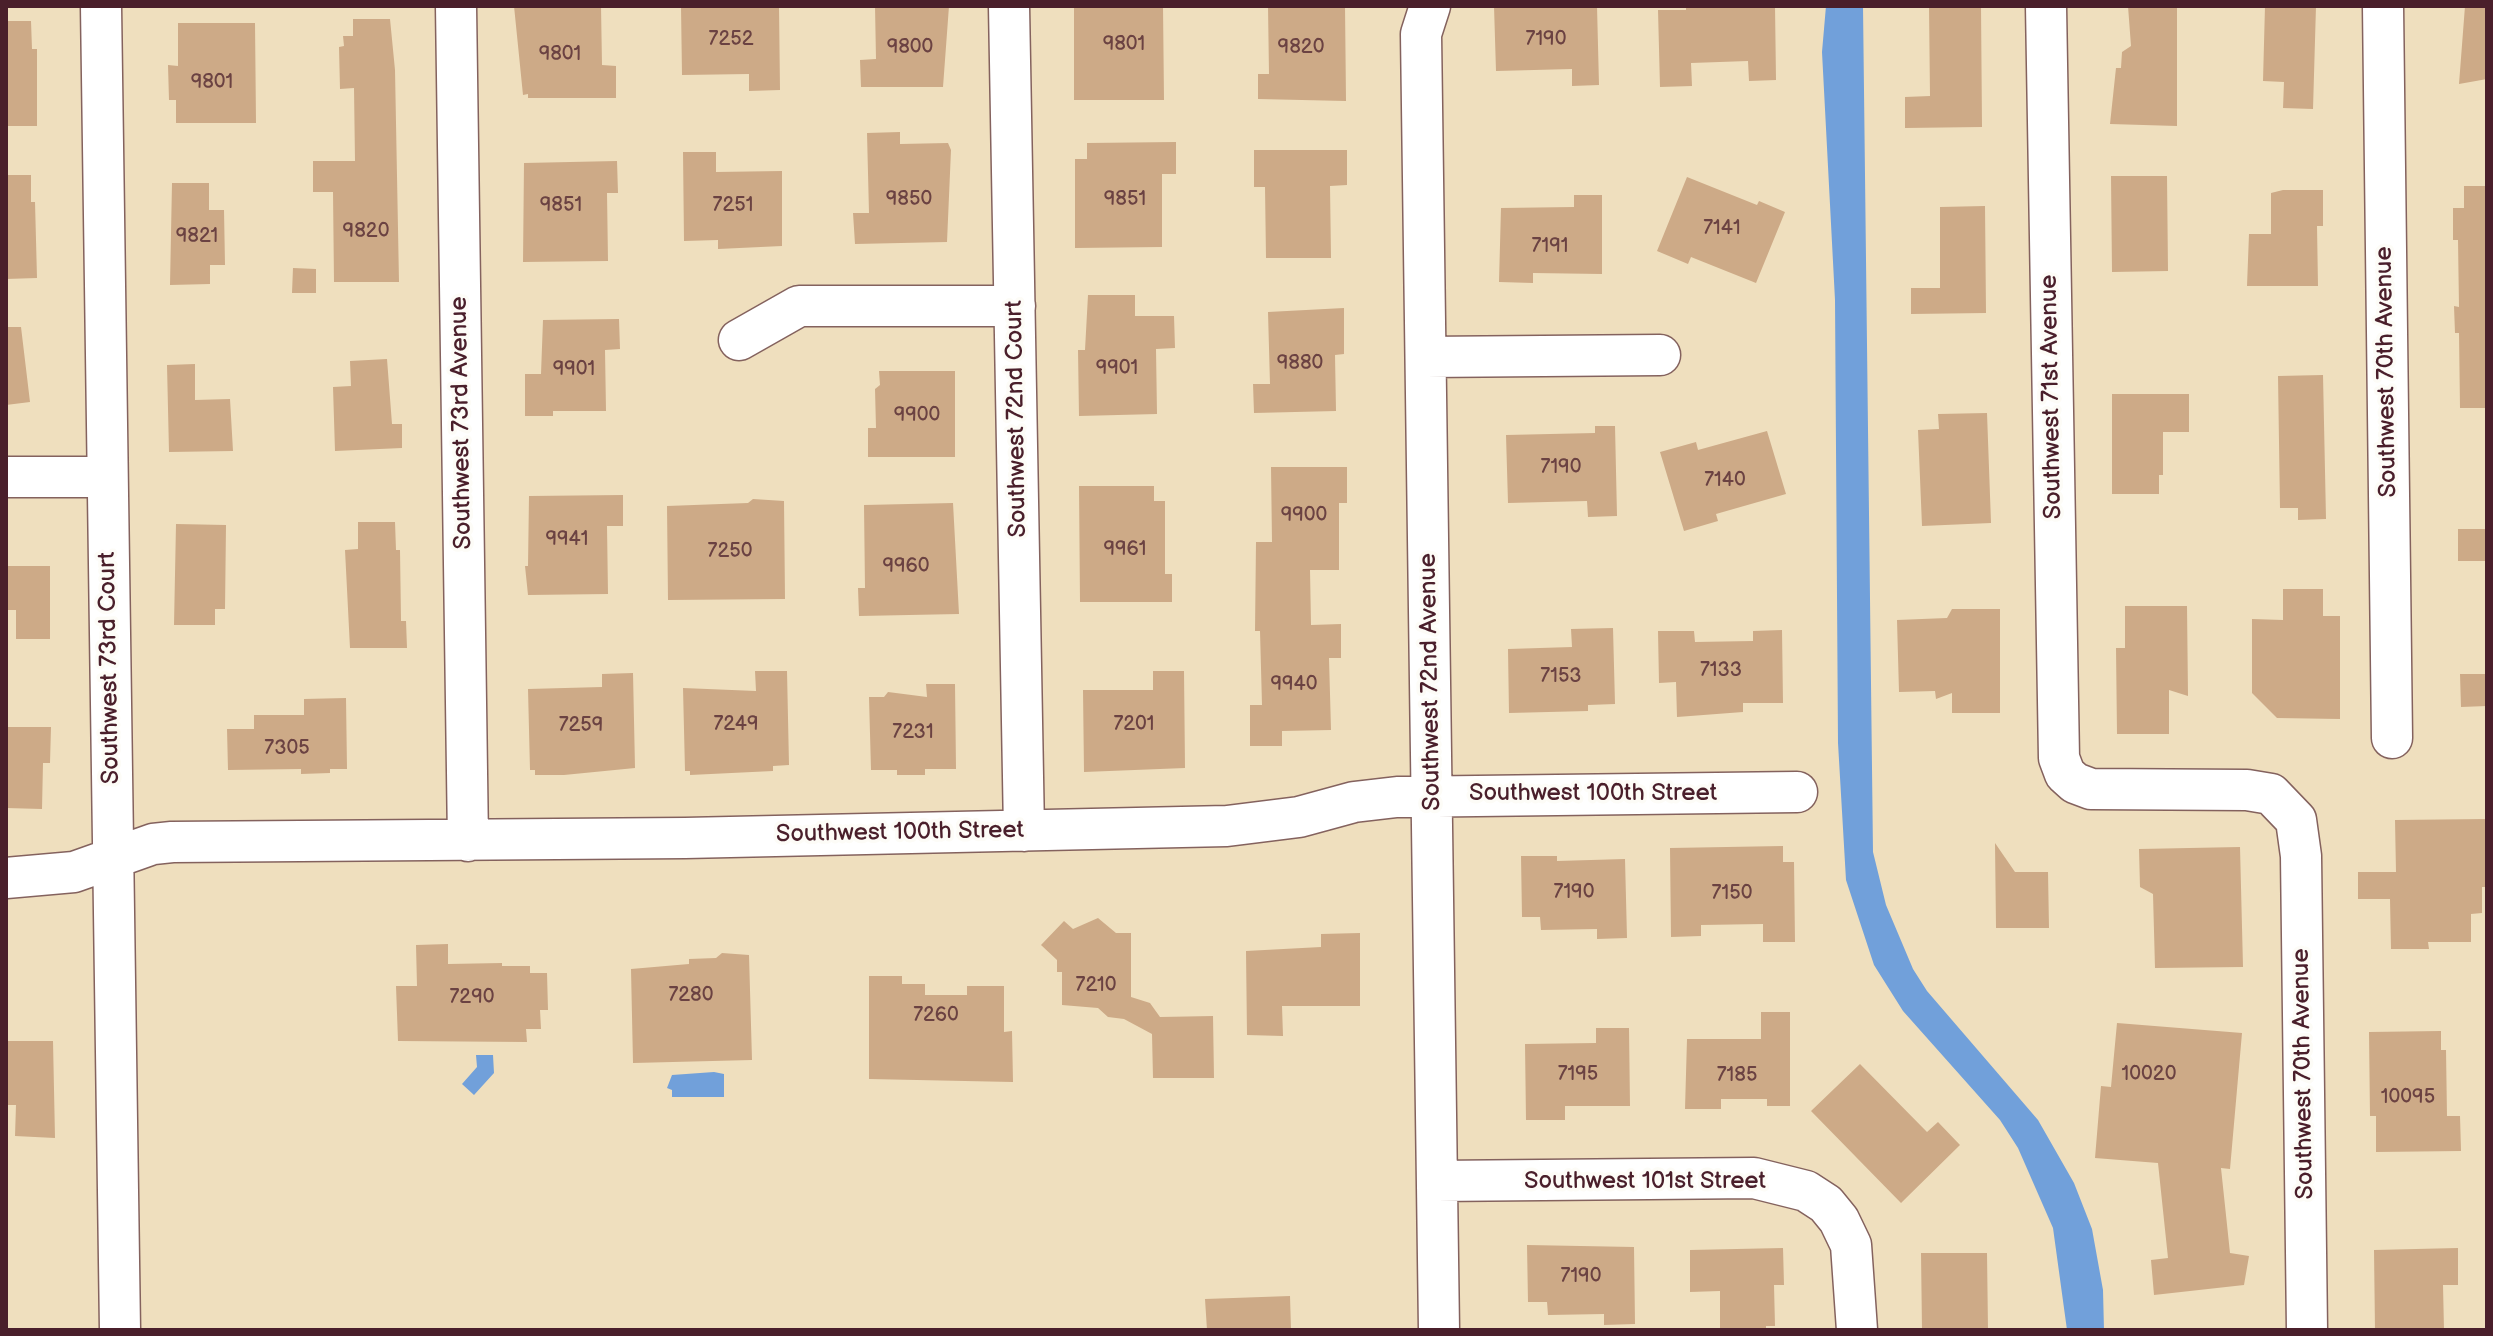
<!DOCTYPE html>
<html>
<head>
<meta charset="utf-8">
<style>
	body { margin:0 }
	#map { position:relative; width:2493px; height:1336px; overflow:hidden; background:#efdfbe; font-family:"Balsamiq Sans",sans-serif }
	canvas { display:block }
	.frame { position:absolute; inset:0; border:8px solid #4a1f2b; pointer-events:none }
</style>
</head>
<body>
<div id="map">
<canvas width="2493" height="1336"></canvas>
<div class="frame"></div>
</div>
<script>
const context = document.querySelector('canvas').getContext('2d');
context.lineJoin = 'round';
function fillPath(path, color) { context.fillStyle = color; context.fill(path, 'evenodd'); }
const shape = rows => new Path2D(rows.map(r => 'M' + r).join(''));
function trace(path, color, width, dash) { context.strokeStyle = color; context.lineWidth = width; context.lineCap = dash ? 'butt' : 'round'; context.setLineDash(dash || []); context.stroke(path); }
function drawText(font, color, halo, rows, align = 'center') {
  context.font = font + ' "Balsamiq Sans",sans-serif'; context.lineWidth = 7; context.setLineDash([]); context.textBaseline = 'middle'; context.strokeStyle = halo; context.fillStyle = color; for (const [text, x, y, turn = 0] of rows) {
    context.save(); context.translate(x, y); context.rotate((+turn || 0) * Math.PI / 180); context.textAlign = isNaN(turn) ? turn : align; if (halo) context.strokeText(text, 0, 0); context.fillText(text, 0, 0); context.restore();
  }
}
fillPath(shape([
	[1826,6,1863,6,1873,852,1886,905,1913,969,1927,991,2038,1120,2074,1183,2092,1229,2103,1290,2104,1330,2067,1330,2053,1228,2018,1148,2000,1120,1903,1011,1874,965,1846,880,1838,743,1835,300,1822,52],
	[476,1055,493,1055,494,1073,474,1095,462,1084,477,1067],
	[714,1072,724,1074,724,1097,672,1097,672,1090,667,1088,672,1075]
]), '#71a0da');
fillPath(shape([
	[514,6,601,6,602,65,616,66,616,98,528,98,528,94,523,95],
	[681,6,779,6,780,90,749,91,749,74,682,75],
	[875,6,949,6,943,87,861,87,860,60,876,59],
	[1074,6,1163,6,1164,100,1074,100],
	[1268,6,1345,6,1346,101,1258,99,1258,74,1269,74],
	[1494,6,1597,6,1599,85,1572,86,1572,69,1496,71],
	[1686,6,1775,6,1776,80,1749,81,1748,61,1691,63,1692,86,1660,87,1658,10,1686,10],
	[1929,6,1981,6,1982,127,1905,128,1905,97,1930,96],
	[2128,6,2177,6,2177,126,2110,124,2116,68,2121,68,2122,52,2131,46],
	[2265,6,2316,6,2313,109,2283,108,2284,82,2263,81],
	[2465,6,2487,6,2487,79,2459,84],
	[353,19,390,19,395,70,399,282,334,282,333,192,313,192,313,161,355,161,354,88,340,89,339,47,344,46,343,36,353,36],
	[6,21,31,21,32,49,37,49,37,126,6,126],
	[178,23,255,23,256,123,176,123,176,100,169,100,168,65,178,66],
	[900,132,900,144,948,143,951,150,947,242,855,244,853,213,869,213,867,133],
	[1176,142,1176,174,1162,174,1162,247,1075,248,1075,159,1087,159,1087,143],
	[1254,150,1347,150,1347,185,1330,186,1331,258,1266,258,1265,187,1254,187],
	[683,152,716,152,716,172,782,171,782,246,718,249,718,240,684,241],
	[617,161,618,193,607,193,608,261,523,262,524,163],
	[6,175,31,175,31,202,35,202,37,278,6,279],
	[2111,176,2167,176,2168,271,2112,272],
	[1687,177,1757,205,1759,201,1785,212,1756,283,1691,257,1688,264,1657,251],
	[172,183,209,183,209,210,224,210,225,265,210,265,210,284,170,285],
	[2464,186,2487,186,2487,408,2460,408,2459,333,2455,333,2454,306,2459,307,2458,240,2453,240,2453,208,2464,208],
	[2283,190,2323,190,2323,226,2317,226,2318,286,2247,286,2249,234,2271,234,2271,193],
	[1574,195,1602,195,1602,274,1533,273,1533,283,1499,282,1501,208,1574,207],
	[1985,206,1986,313,1911,314,1911,288,1940,288,1940,207],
	[293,268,316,269,316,293,292,293],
	[1088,295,1135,295,1135,316,1174,316,1175,348,1156,349,1157,414,1079,416,1078,350,1085,350],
	[1344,308,1344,354,1335,355,1336,411,1254,413,1253,384,1270,384,1268,312],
	[619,319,620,349,605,350,606,411,553,411,553,416,525,416,525,374,541,374,543,320],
	[6,327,21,327,30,402,6,405],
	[387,359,392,424,402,424,402,448,335,451,333,387,351,386,350,361],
	[195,364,195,400,230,399,233,451,169,452,167,365],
	[879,371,955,371,955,457,868,457,868,428,876,428,875,389,880,385],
	[2323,375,2326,519,2298,520,2298,508,2280,508,2278,376],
	[2112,394,2189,394,2189,432,2163,432,2163,475,2159,475,2159,494,2112,494],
	[1987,413,1991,523,1922,526,1918,430,1939,429,1938,414],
	[1595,426,1615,426,1617,516,1588,517,1587,501,1508,503,1506,435,1595,433],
	[1767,431,1786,494,1716,514,1718,521,1684,531,1660,452,1696,442,1698,450],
	[1271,467,1347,467,1347,503,1339,503,1339,570,1310,570,1311,625,1341,624,1341,658,1329,658,1331,730,1282,731,1282,746,1250,746,1250,705,1262,705,1260,631,1255,631,1256,542,1272,542],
	[1079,486,1154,486,1154,501,1165,501,1165,574,1172,574,1172,602,1080,602],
	[623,495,623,526,607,526,608,594,528,595,525,566,528,566,529,496],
	[753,499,784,501,785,599,668,600,667,506,748,503],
	[953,503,959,614,859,616,858,588,865,588,864,505],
	[358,522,395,522,396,550,400,550,401,621,406,621,407,648,350,648,345,550,358,549],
	[176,524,226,525,225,609,215,609,215,625,174,625],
	[2458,529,2487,529,2487,561,2458,561],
	[6,566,50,566,50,639,16,639,16,610,6,610],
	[2283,589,2323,589,2323,616,2340,616,2340,719,2277,718,2252,693,2252,619,2283,620],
	[2125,606,2187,606,2188,696,2169,690,2169,734,2117,734,2116,648,2125,648],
	[1952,609,2000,609,2000,713,1952,713,1952,693,1936,699,1935,691,1899,692,1897,620,1947,618],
	[1613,628,1615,704,1588,705,1588,711,1509,713,1508,649,1572,647,1571,629],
	[1782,630,1783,703,1743,703,1743,712,1677,717,1676,682,1659,683,1658,631,1694,631,1695,642,1753,641,1753,631],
	[755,671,787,671,789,765,773,766,773,771,690,775,690,771,685,771,683,688,756,691],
	[1153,671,1184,671,1185,768,1084,772,1083,690,1153,690],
	[633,673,635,768,564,775,535,775,535,770,530,770,528,689,602,687,602,674],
	[2460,674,2487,674,2487,706,2461,707],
	[926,684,955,684,956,769,925,769,925,775,897,775,897,770,871,770,869,697,884,697,888,692,927,697],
	[346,698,347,769,330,769,330,773,301,774,301,769,228,770,227,729,254,729,254,715,304,715,304,699],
	[6,727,51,727,50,763,43,763,42,809,6,808],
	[2487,819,2487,887,2482,887,2482,913,2471,914,2471,942,2428,942,2429,949,2391,949,2390,899,2358,899,2358,872,2396,872,2395,820],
	[1995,843,2015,872,2048,872,2049,928,1996,928],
	[1783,846,1783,862,1794,862,1795,942,1763,942,1763,924,1701,925,1701,936,1671,937,1670,848],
	[2240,847,2243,967,2155,968,2153,894,2140,887,2139,849],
	[1521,856,1557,856,1557,861,1625,859,1627,938,1597,939,1597,929,1541,930,1540,917,1522,917],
	[1098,918,1116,933,1131,933,1131,997,1150,1003,1160,1017,1213,1016,1214,1078,1153,1078,1152,1034,1124,1019,1108,1017,1098,1008,1062,1005,1062,972,1057,972,1057,960,1041,945,1064,921,1073,929],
	[1360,933,1360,1006,1282,1006,1283,1036,1247,1035,1246,951,1321,947,1321,934],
	[448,944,448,964,502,963,502,966,530,966,530,973,547,973,548,1010,540,1010,541,1029,526,1029,527,1042,398,1041,396,986,417,986,416,945],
	[722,953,749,955,752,1060,633,1063,631,969,689,964,689,959,716,958],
	[869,976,902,976,902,984,925,984,925,995,967,995,967,986,1004,986,1004,1032,1012,1031,1013,1082,869,1079],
	[1761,1012,1790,1012,1790,1106,1767,1106,1767,1099,1721,1099,1721,1109,1685,1109,1687,1039,1761,1039],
	[2117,1023,2242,1033,2230,1169,2221,1168,2230,1253,2249,1256,2244,1285,2154,1295,2151,1260,2168,1258,2158,1163,2095,1158,2101,1086,2111,1087],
	[1596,1028,1629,1028,1630,1106,1565,1106,1565,1120,1526,1120,1525,1044,1596,1043],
	[2441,1031,2441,1050,2446,1050,2447,1116,2460,1116,2461,1151,2376,1152,2376,1116,2370,1116,2369,1032],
	[6,1041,53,1041,55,1138,15,1136,16,1105,6,1105],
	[1860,1064,1927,1132,1938,1122,1960,1145,1901,1203,1811,1111],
	[1527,1245,1634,1247,1635,1324,1604,1325,1604,1314,1548,1315,1547,1302,1528,1302],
	[1783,1248,1784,1285,1774,1285,1775,1326,1766,1326,1766,1330,1720,1330,1720,1291,1690,1292,1690,1250],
	[2458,1248,2458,1285,2443,1285,2444,1330,2375,1330,2374,1250],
	[1921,1253,1987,1253,1988,1330,1922,1330],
	[1290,1296,1291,1330,1207,1330,1205,1299]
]), '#cdaa87');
const minor = shape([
	[101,6,120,1330],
	[456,6,468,841],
	[1009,6,1024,831],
	[1430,6,1421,34,1439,1330],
	[2046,6,2059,758,2065,774,2075,783,2091,789,2247,790,2271,794,2296,820,2301,856,2307,1330],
	[2383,6,2392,738],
	[739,340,799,306,1015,306],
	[1426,357,1660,355],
	[6,477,107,477],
	[6,878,74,872,153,844,172,842,685,838,1227,826,1299,817,1354,802,1397,797,1797,792],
	[1437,1181,1754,1178,1806,1191,1826,1204,1839,1220,1851,1245,1857,1330]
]);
trace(minor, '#84625e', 43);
trace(minor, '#fff', 40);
drawText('20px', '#6b4242', null, [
	["7252",731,40],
	["7190",1546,40],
	["9801",1124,45],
	["9800",910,48],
	["9820",1301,48],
	["9801",560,55],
	["9801",212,83],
	["9850",909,200],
	["9851",1125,200],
	["9851",561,206],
	["7251",733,206],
	["7141",1722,229],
	["9820",366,232],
	["9821",197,237],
	["7191",1550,247],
	["9880",1300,364],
	["9901",1117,369],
	["9901",574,370],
	["9900",917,416],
	["7190",1561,468],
	["7140",1725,481],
	["9900",1304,516],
	["9941",567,540],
	["9961",1125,550],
	["7250",730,552],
	["9960",906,567],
	["7133",1721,671],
	["7153",1561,677],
	["9940",1294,685],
	["7249",736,725],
	["7201",1134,725],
	["7259",581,726],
	["7231",913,733],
	["7305",287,749],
	["7190",1574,893],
	["7150",1732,894],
	["7210",1096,986],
	["7280",691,996],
	["7290",472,998],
	["7260",936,1016],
	["7195",1578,1075],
	["10020",2149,1075],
	["7185",1737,1076],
	["10095",2408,1098],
	["7190",1581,1277]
]);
drawText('24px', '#4a1f2b', '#fdfcf7', [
	["Southwest 70th Avenue",2387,372,-91],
	["Southwest 71st Avenue",2052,397,-91],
	["Southwest 72nd Court",1017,419,-91],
	["Southwest 73rd Avenue",462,423,-91],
	["Southwest 73rd Court",110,668,-91],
	["Southwest 72nd Avenue",1431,682,-91],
	["Southwest 100th Street",1593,794],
	["Southwest 100th Street",900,833,-1],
	["Southwest 70th Avenue",2304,1074,-91],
	["Southwest 101st Street",1645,1182]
]);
</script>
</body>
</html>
